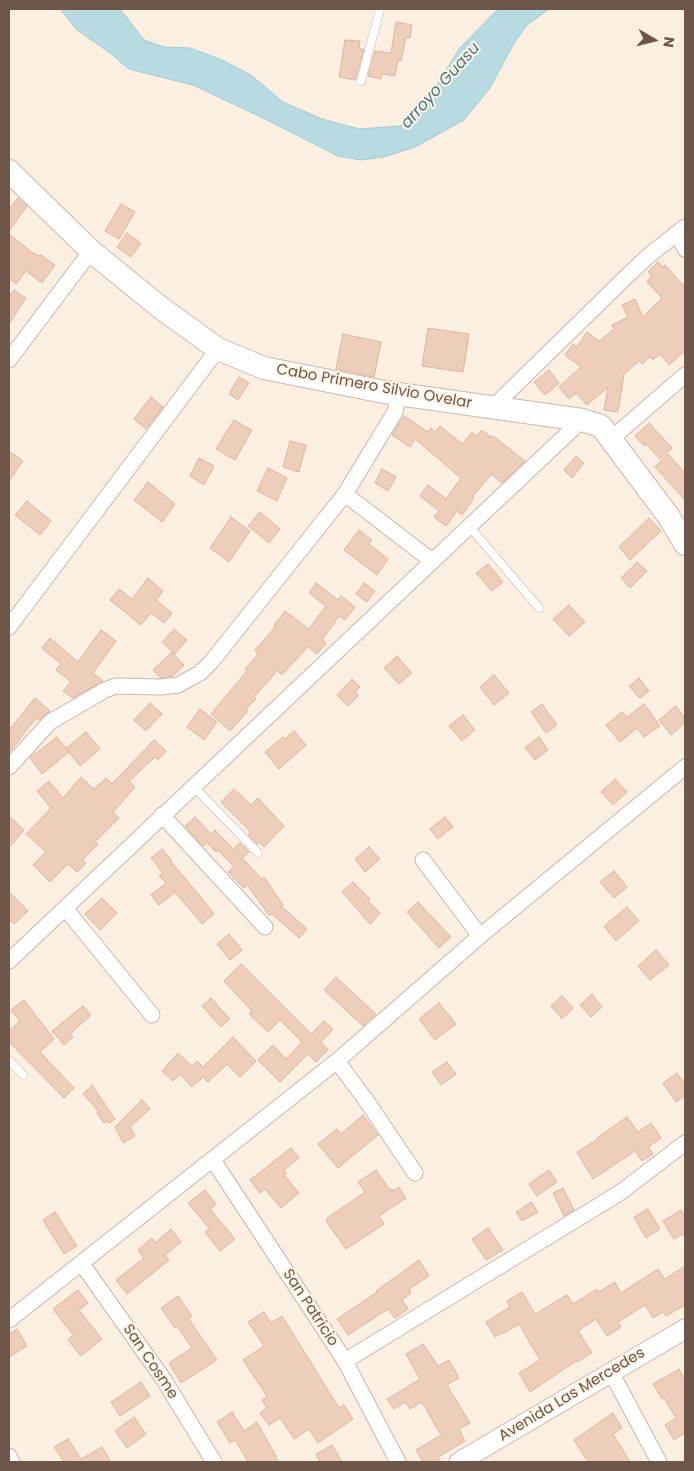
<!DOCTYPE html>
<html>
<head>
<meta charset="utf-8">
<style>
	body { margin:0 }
	#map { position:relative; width:694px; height:1471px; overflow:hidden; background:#faefe1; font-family:Poppins,sans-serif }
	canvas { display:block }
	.frame { position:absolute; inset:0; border:10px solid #6e564a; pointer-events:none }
	.north { position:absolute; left:629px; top:15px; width:50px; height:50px; -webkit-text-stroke:4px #fdf4e6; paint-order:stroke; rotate:98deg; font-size:14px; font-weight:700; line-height:20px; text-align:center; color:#6e564a }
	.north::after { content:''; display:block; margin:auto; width:18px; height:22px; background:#6e564a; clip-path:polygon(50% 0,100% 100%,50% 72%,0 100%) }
</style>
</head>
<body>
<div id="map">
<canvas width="694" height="1471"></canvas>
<div class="frame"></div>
<div class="north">N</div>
</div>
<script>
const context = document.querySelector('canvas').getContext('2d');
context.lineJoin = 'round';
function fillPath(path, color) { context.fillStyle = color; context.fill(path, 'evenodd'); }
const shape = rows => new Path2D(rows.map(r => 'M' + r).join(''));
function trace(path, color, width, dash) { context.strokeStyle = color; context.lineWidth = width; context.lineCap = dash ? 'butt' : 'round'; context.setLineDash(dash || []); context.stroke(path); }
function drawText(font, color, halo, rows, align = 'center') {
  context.font = font + ' Poppins,sans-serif'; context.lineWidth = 4; context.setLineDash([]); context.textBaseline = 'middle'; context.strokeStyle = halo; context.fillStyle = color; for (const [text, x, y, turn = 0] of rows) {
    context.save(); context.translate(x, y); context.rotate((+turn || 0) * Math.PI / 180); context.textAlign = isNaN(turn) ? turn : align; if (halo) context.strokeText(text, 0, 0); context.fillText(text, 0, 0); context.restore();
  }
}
const water = shape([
	[60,9,120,9,144,40,164,47,190,48,222,60,251,75,283,102,322,119,359,129,400,126,428,100,459,49,498,9,549,9,527,25,514,43,490,88,464,120,415,147,384,157,361,160,338,156,261,117,193,85,129,69,110,53,76,29,60,9]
]);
fillPath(water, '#b7dbe1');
trace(water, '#9fcad2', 1);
const building = shape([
	[396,22,412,25,410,38,406,37,401,61,398,60,395,76,382,74,381,79,368,76,375,51,391,53,396,22],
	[345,40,360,41,359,49,364,49,355,80,339,77,345,40],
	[18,198,27,206,9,231,9,209,18,198],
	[121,204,135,212,119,239,105,231,121,204],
	[127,233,141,243,131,257,117,247,127,233],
	[9,234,33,253,39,256,41,255,55,265,42,283,26,271,16,284,9,278,9,234],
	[658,262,663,267,665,265,685,287,685,351,669,365,660,354,653,360,650,357,642,364,639,361,624,374,618,412,604,410,608,387,587,405,576,393,569,399,559,387,581,367,565,355,573,344,577,347,587,332,599,341,614,329,612,325,628,317,622,305,635,299,643,317,662,298,647,282,652,276,648,272,658,262],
	[14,290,26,298,9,324,9,297,14,290],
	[428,328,469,334,463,372,422,366,428,328],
	[343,334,381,342,374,377,336,369,343,334],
	[549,370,559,383,545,395,534,382,549,370],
	[239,377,249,383,238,400,229,394,239,377],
	[151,397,163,407,146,429,134,419,151,397],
	[404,416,428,432,431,428,435,432,440,426,462,444,472,432,477,436,482,430,491,437,493,436,525,461,502,483,492,474,472,497,474,498,462,515,457,511,446,526,434,517,439,511,420,496,428,485,446,499,461,478,415,439,410,447,392,435,404,416],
	[234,420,252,430,235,460,216,449,234,420],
	[649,423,672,448,660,459,646,444,644,446,635,436,649,423],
	[290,441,306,445,299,472,283,467,290,441],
	[9,451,23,461,9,481,9,451],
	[668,454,685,473,685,500,655,467,668,454],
	[576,456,584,463,572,478,564,470,576,456],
	[199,458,214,466,204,485,190,476,199,458],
	[268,468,287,478,277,501,257,491,268,468],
	[382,469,396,477,388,491,375,483,382,469],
	[148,482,175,504,162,522,134,500,148,482],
	[27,501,51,521,40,535,15,515,27,501],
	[260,512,280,529,269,543,248,526,260,512],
	[231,517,250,531,229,562,210,548,231,517],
	[649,518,661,531,630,560,619,547,649,518],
	[359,530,372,540,369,544,388,559,377,575,344,550,359,530],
	[637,562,647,571,630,588,621,578,637,562],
	[488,564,503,582,492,591,476,573,488,564],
	[148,578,163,591,156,600,172,613,164,623,151,613,141,625,110,600,119,589,132,599,148,578],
	[316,583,338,600,341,596,355,607,345,620,339,616,322,640,326,643,317,654,308,647,282,675,277,671,254,697,256,699,246,709,248,711,230,731,211,714,247,671,245,669,258,654,255,650,276,626,274,625,285,611,309,629,326,606,309,593,316,583],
	[364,583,375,591,367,602,356,594,364,583],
	[569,605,585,622,569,636,553,619,569,605],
	[174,629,187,640,175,654,162,642,174,629],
	[101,630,116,641,93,673,103,681,73,698,63,691,71,682,56,670,61,664,42,648,50,638,78,662,101,630],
	[172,652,184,665,173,676,161,678,153,670,172,652],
	[397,656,412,673,399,684,384,668,397,656],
	[494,675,509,693,494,705,480,687,494,675],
	[639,678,649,691,640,698,629,686,639,678],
	[352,679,360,687,355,692,358,696,348,706,337,695,352,679],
	[35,698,50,711,39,720,36,718,9,753,9,730,35,698],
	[150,703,162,714,146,731,134,720,150,703],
	[542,704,557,725,546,733,531,712,542,704],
	[644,704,660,726,644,737,637,728,620,742,606,725,622,712,627,717,644,704],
	[676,706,685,718,685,723,671,735,659,720,676,706],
	[200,709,217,722,204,740,187,727,200,709],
	[463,715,475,730,462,741,449,726,463,715],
	[294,731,306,745,279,769,265,752,283,737,285,739,294,731],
	[86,732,100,749,80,766,66,748,86,732],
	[57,737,69,752,42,774,30,758,57,737],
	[539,737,548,750,535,760,525,747,539,737],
	[154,740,166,751,158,760,155,757,129,781,135,787,113,812,119,818,95,842,98,844,82,860,86,863,77,872,68,864,50,882,33,865,46,852,26,834,51,808,37,791,49,781,63,798,81,777,94,789,106,778,112,784,154,740],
	[615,779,627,792,613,805,601,792,615,779],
	[234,789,251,805,258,798,284,826,264,847,259,842,257,844,248,835,251,832,221,802,234,789],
	[9,816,24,830,9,848,9,816],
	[195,817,211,834,215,830,233,849,240,843,249,852,242,858,262,879,264,877,283,905,281,906,307,929,299,938,272,914,269,915,247,885,244,888,228,872,234,867,218,850,216,852,207,843,203,846,185,826,195,817],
	[445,817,453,827,438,839,430,829,445,817],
	[369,847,380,859,365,872,355,859,369,847],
	[162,849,172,861,171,862,201,897,214,914,202,924,175,892,159,905,151,895,166,883,159,875,163,873,151,858,162,849],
	[614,871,627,887,614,898,600,882,614,871],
	[353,882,370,899,368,901,380,913,370,924,342,892,353,882],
	[9,892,28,911,14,924,9,919,9,892],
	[102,898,117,913,100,930,85,914,102,898],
	[418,902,451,937,439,948,407,912,418,902],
	[627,907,639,921,616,941,604,926,627,907],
	[229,934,242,950,230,960,217,944,229,934],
	[656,950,669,965,650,980,638,966,656,950],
	[241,964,311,1034,324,1021,333,1029,321,1042,328,1050,316,1062,308,1054,280,1082,258,1060,273,1045,286,1059,302,1042,280,1020,268,1032,249,1014,252,1011,224,981,241,964],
	[336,977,376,1014,363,1026,324,990,336,977],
	[592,994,602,1007,591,1017,580,1005,592,994],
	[562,996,573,1008,562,1019,551,1006,562,996],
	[211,998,230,1019,221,1027,202,1006,211,998],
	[24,1000,54,1039,40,1052,74,1088,64,1098,9,1042,9,1031,20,1021,11,1010,24,1000],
	[439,1003,456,1024,435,1040,419,1019,439,1003],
	[83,1006,91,1015,70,1034,73,1037,64,1045,52,1031,83,1006],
	[233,1037,256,1061,240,1077,227,1064,208,1082,203,1077,192,1087,180,1074,173,1081,162,1071,178,1053,192,1066,197,1061,203,1067,233,1037],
	[447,1062,456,1074,441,1085,432,1072,447,1062],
	[677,1073,685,1084,685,1096,676,1102,663,1083,677,1073],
	[92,1085,115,1119,109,1123,107,1121,104,1123,97,1113,99,1112,83,1094,92,1085],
	[142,1100,150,1109,130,1127,135,1136,123,1143,115,1127,142,1100],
	[363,1115,378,1135,338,1168,318,1144,337,1129,341,1134,363,1115],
	[627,1117,638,1132,651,1123,661,1138,648,1147,653,1154,642,1161,635,1151,593,1179,577,1152,598,1139,597,1138,627,1117],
	[291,1148,299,1158,284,1170,287,1173,284,1175,299,1193,281,1208,265,1189,260,1193,250,1180,291,1148],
	[376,1170,390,1190,392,1189,393,1191,399,1187,406,1198,379,1216,384,1224,346,1249,326,1221,328,1220,327,1218,365,1192,358,1182,376,1170],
	[549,1170,557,1182,537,1196,529,1184,549,1170],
	[563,1188,574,1210,564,1216,553,1193,563,1188],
	[205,1190,216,1204,210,1209,235,1239,220,1251,205,1232,209,1228,188,1203,205,1190],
	[531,1202,538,1212,522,1221,516,1212,531,1202],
	[648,1209,660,1229,646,1238,634,1217,648,1209],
	[681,1210,685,1217,685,1233,674,1239,663,1221,681,1210],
	[55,1212,77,1246,64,1254,43,1220,55,1212],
	[488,1228,503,1250,486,1260,472,1239,488,1228],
	[171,1229,181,1242,165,1255,169,1260,127,1294,116,1280,144,1258,138,1250,152,1238,155,1243,171,1229],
	[419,1260,429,1276,409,1289,411,1293,402,1300,408,1309,395,1318,388,1309,348,1335,337,1319,377,1292,376,1291,419,1260],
	[685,1266,685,1305,666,1316,663,1312,653,1318,645,1305,618,1322,621,1327,607,1336,596,1319,578,1331,592,1353,577,1362,576,1361,530,1392,519,1373,540,1360,519,1324,502,1334,501,1333,495,1337,486,1322,510,1307,507,1301,522,1292,535,1314,567,1295,573,1304,597,1289,599,1292,615,1282,621,1293,658,1269,665,1279,685,1266],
	[78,1290,88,1303,79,1310,102,1339,81,1356,68,1340,73,1335,53,1309,78,1290],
	[178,1296,192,1316,188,1318,217,1360,181,1383,169,1363,192,1348,177,1326,175,1328,161,1308,178,1296],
	[264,1312,271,1323,282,1316,339,1408,344,1405,353,1419,318,1443,309,1429,294,1439,280,1418,269,1425,260,1413,267,1408,262,1400,267,1396,243,1360,264,1346,248,1322,264,1312],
	[17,1329,27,1346,9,1357,9,1334,17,1329],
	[423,1344,438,1366,449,1360,459,1378,448,1384,448,1387,470,1423,459,1429,465,1441,438,1457,441,1462,423,1462,416,1450,441,1435,422,1402,410,1409,406,1402,394,1409,387,1399,420,1379,406,1354,423,1344],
	[679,1369,685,1381,685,1433,674,1440,665,1425,676,1418,664,1398,662,1399,653,1384,679,1369],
	[141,1382,150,1396,120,1416,111,1402,141,1382],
	[232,1412,244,1431,257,1422,279,1462,248,1462,235,1440,230,1443,217,1422,232,1412],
	[613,1413,622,1428,613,1434,630,1462,588,1462,574,1440,613,1413],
	[134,1417,146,1434,127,1448,115,1431,134,1417],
	[68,1439,81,1459,102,1447,111,1462,64,1462,54,1447,68,1439],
	[332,1445,342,1462,320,1462,316,1454,332,1445]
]);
fillPath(building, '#eccebb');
trace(building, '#deb49d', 1);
const service = shape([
	[361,81,380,9],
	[469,526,539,608],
	[193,786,258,853],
	[9,1060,23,1075]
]);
const minor = shape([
	[677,234,685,249],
	[9,360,91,251],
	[493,407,625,278,647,257,685,227],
	[611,439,685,375],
	[345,494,432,561],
	[9,627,218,349],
	[9,767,50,722,105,690,116,686,161,687,178,685,200,673,212,661,345,494,395,412,399,393],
	[162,815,265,927],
	[423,860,480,936],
	[65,908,152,1015],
	[9,961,582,420],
	[337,1061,368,1103,415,1173],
	[213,1160,345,1361,398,1462],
	[82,1264,164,1380,214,1462],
	[9,1320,337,1061,480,936,685,767],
	[345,1361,621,1192,685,1143],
	[611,1372,659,1462],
	[9,1456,12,1462]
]);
const tertiary = shape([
	[459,1462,685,1329]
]);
const secondary = shape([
	[9,171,91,251,161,308,218,349,264,368,384,392,582,420,601,426,669,517,685,544]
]);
trace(service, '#c9b7a9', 9);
trace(minor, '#c9b7a9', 17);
trace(tertiary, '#c9b7a9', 21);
trace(secondary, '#ceb9a9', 24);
trace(service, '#fff', 8);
trace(minor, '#fff', 15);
trace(tertiary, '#fff', 19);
trace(secondary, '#fff', 22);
drawText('15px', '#6e564a', '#fdf4e6', [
	["Cabo Primero Silvio Ovelar",374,387,10],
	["San Patricio",310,1308,57],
	["San Cosme",150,1362,56],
	["Avenida Las Mercedes",572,1395,-31]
]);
drawText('italic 16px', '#477780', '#fdf4e6', [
	["arroyo Guasu",441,86,-48]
]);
</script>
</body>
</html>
